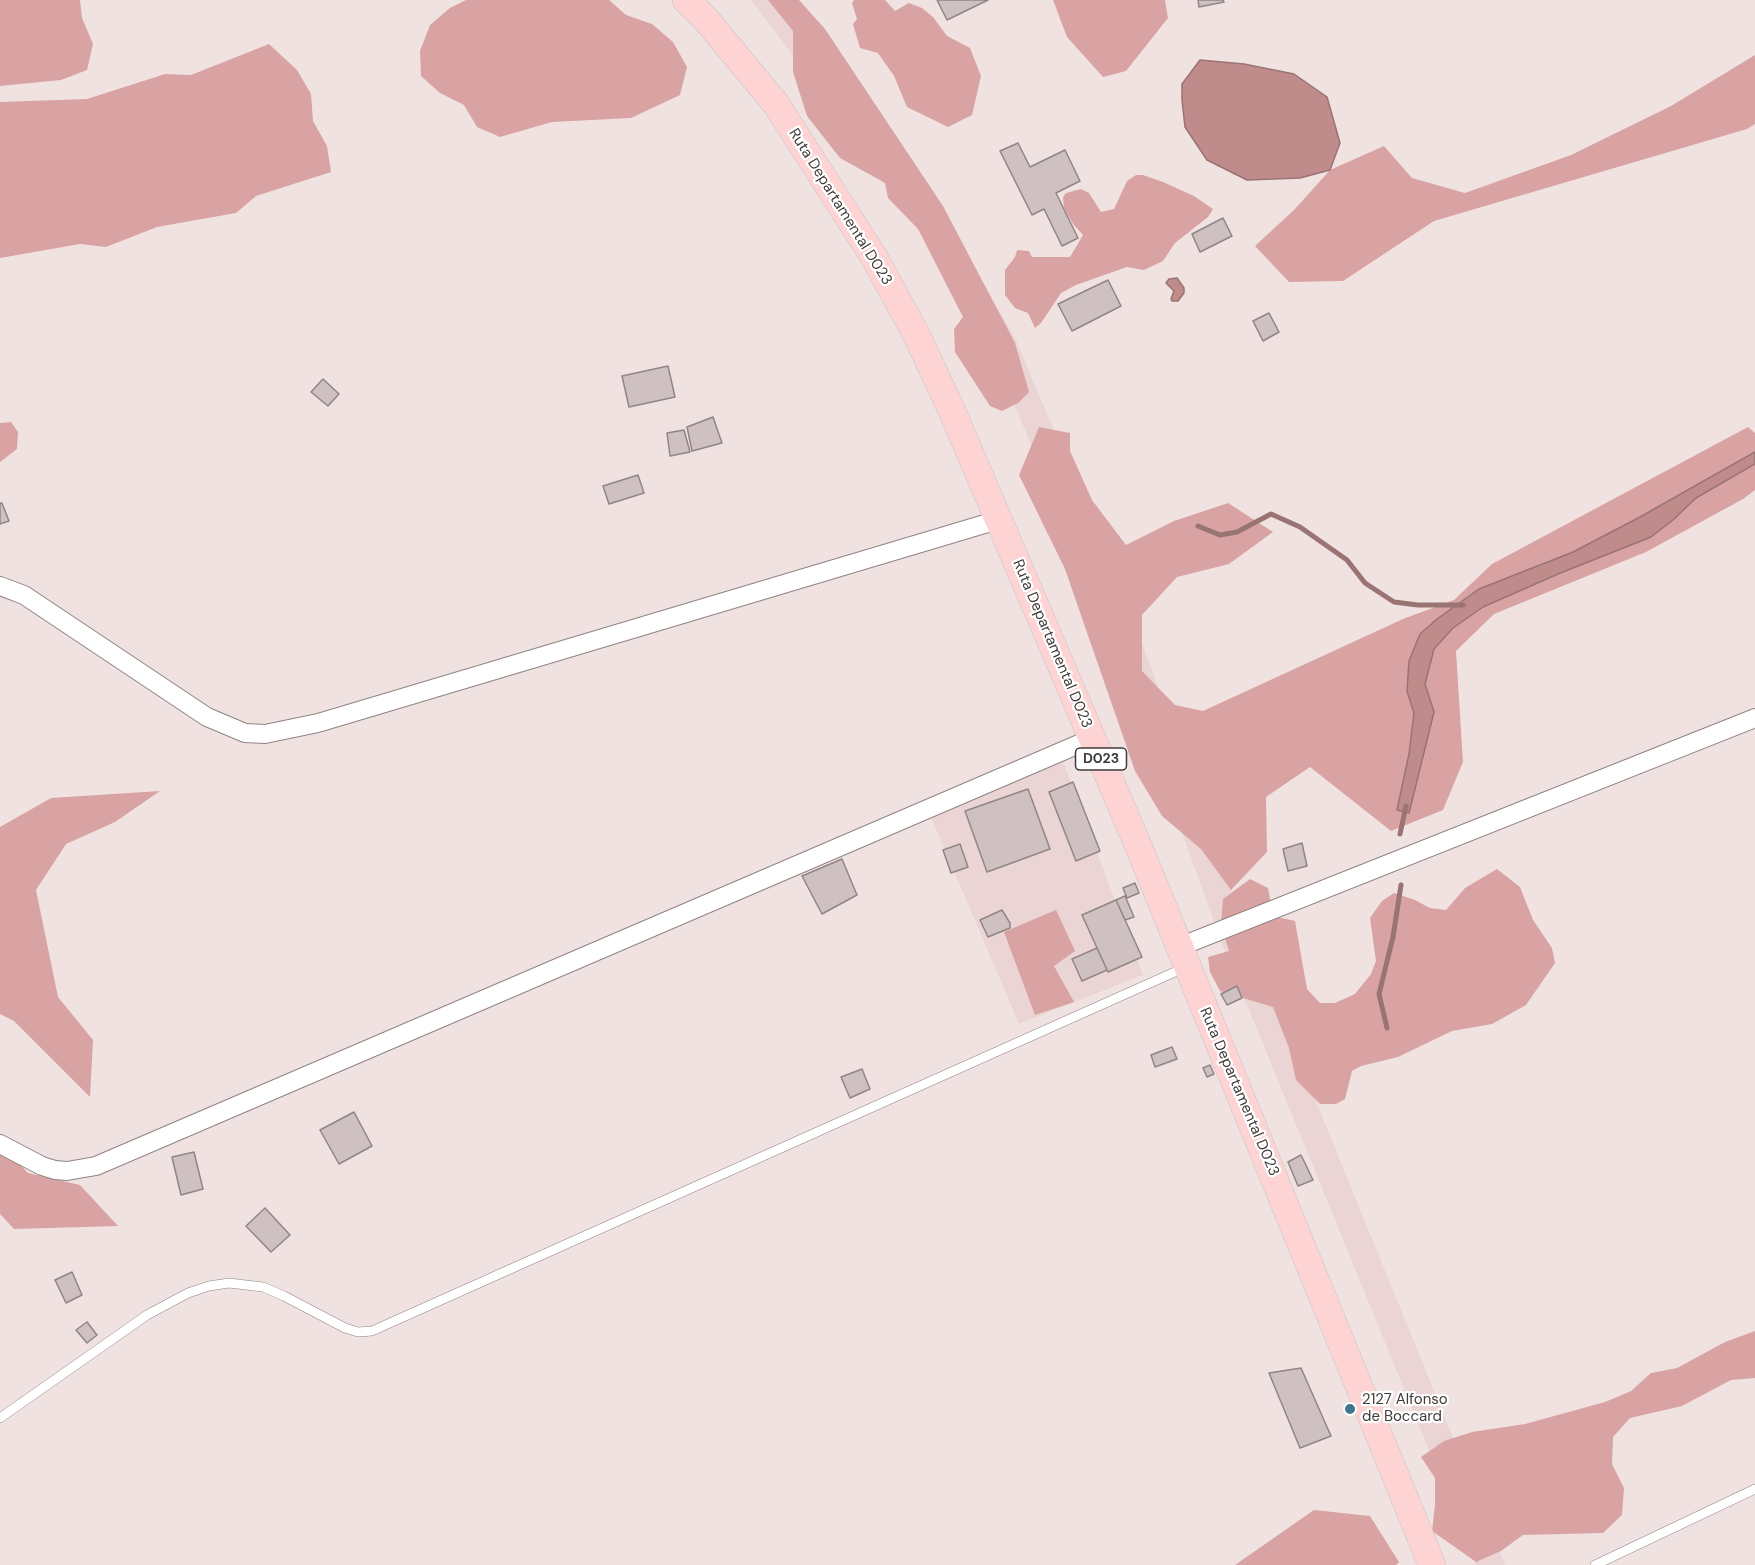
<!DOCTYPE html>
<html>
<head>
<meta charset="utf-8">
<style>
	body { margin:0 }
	canvas { display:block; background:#f1e2e2 }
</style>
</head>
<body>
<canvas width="1755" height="1565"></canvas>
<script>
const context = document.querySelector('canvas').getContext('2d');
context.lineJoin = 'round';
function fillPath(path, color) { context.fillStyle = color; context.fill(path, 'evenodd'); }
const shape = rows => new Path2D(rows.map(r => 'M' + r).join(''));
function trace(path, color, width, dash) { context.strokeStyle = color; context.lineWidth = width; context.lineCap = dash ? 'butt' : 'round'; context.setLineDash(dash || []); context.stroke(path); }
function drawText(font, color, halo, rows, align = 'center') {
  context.font = font + ' "DM Sans",sans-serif'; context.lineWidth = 4.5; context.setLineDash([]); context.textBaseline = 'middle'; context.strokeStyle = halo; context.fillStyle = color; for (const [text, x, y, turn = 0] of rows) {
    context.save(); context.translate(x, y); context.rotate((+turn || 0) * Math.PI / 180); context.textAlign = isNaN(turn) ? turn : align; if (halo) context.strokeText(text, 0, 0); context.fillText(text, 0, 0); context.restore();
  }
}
fillPath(shape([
	[751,0,784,0,931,194,1015,338,1131,613,1249,937,1505,1565,1476,1565,1223,946,1105,620,990,347,908,206],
	[1062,759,1143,975,1019,1024,928,810]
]), '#ebd4d4');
fillPath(shape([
	[0,0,80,0,82,18,93,44,87,70,61,80,0,86],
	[466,0,609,0,626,15,652,24,673,42,687,67,680,95,631,118,552,122,500,137,477,127,464,105,440,93,421,76,420,51,430,25,450,8],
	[768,0,799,0,825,29,943,206,1015,343,1029,392,1018,403,1002,411,990,406,955,352,954,329,963,317,918,229,888,198,885,183,840,158,807,116,793,72,793,31],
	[854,0,885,0,895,11,909,3,922,8,933,17,947,36,970,48,981,76,972,115,948,127,907,107,894,76,878,53,860,48,853,24,857,19,852,3],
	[1053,0,1165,0,1168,18,1126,71,1103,77,1067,37],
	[269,44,297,70,311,94,313,121,327,146,331,172,256,196,236,213,157,227,106,247,80,244,0,258,0,102,87,99,165,74,191,75],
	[1755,55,1755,124,1747,129,1434,221,1343,281,1289,282,1255,246,1295,209,1330,170,1384,146,1412,178,1465,193,1571,155,1671,106],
	[1136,175,1143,175,1163,182,1194,196,1213,209,1208,217,1175,243,1163,261,1144,270,1127,267,1076,285,1061,293,1041,323,1035,328,1028,313,1015,308,1005,295,1005,270,1015,257,1017,250,1029,251,1032,257,1070,257,1083,235,1073,224,1064,208,1063,197,1066,193,1081,189,1089,193,1101,212,1114,209,1127,181],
	[11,422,18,432,17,449,0,462,0,423],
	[1039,427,1070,433,1070,451,1092,500,1126,545,1174,521,1228,503,1273,532,1229,564,1177,577,1142,615,1142,671,1175,705,1203,711,1403,619,1454,600,1492,564,1748,427,1755,433,1755,490,1743,499,1646,552,1494,614,1456,651,1463,762,1443,810,1391,831,1310,767,1266,797,1267,852,1231,890,1201,849,1162,816,1135,771,1065,569,1019,475],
	[160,791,115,822,66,844,36,890,58,997,93,1040,90,1097,14,1021,0,1014,0,827,51,798],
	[1497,869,1520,887,1533,920,1552,948,1555,963,1526,1005,1492,1024,1452,1031,1398,1057,1361,1066,1352,1071,1345,1099,1336,1104,1320,1104,1296,1080,1289,1048,1273,1007,1220,991,1210,972,1208,957,1229,951,1221,924,1223,899,1250,879,1268,888,1273,916,1295,921,1307,989,1320,1003,1335,1003,1355,994,1371,974,1376,961,1370,918,1382,901,1394,893,1415,900,1430,908,1446,910,1465,888],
	[1056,910,1075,951,1054,966,1074,1002,1035,1015,1004,932],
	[0,1144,28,1173,80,1185,118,1226,14,1229,0,1214],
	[1755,1331,1755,1378,1731,1380,1682,1406,1630,1418,1613,1437,1612,1464,1624,1488,1622,1515,1603,1533,1523,1535,1501,1551,1476,1562,1432,1531,1435,1505,1435,1478,1421,1457,1444,1441,1472,1432,1525,1424,1605,1402,1631,1391,1651,1373,1677,1368,1725,1342],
	[1314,1510,1370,1516,1399,1562,1396,1565,1235,1565]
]), '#d9a3a3');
const water = shape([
	[1200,60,1244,64,1294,74,1327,97,1340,143,1330,170,1300,178,1247,180,1207,160,1185,127,1182,100,1182,84,1200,60],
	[1177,278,1184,288,1184,293,1178,301,1172,301,1171,299,1174,291,1166,283,1169,279,1177,278],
	[1755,452,1755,464,1696,498,1673,520,1651,537,1558,574,1483,607,1453,628,1434,649,1425,684,1434,712,1409,813,1397,810,1409,754,1414,713,1407,691,1409,661,1420,634,1437,619,1479,589,1573,552,1640,517,1755,452]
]);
fillPath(water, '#c08b8b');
trace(water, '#9a7373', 1.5);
trace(shape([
	[1198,526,1220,535,1237,532,1271,514,1300,527,1347,560,1365,583,1394,602,1418,605,1463,605],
	[1400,834,1406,806],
	[1387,1028,1379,994,1393,937,1401,885]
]), '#9a7373', 5);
const building = shape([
	[937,0,988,0,947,20,937,0],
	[1198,0,1223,0,1224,2,1199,7,1198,0],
	[1018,143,1030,167,1065,150,1080,181,1056,193,1078,238,1062,246,1044,209,1032,215,1000,151,1018,143],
	[1223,218,1232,236,1200,252,1192,234,1223,218],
	[1108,280,1121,306,1072,331,1058,304,1108,280],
	[1269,313,1279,332,1263,341,1253,321,1269,313],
	[668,366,675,397,629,407,622,376,668,366],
	[323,379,339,394,328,406,311,392,323,379],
	[713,417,722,443,692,451,687,427,713,417],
	[684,430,690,452,670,456,667,433,684,430],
	[638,475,644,493,609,504,603,486,638,475],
	[0,503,2,503,9,521,0,524,0,503],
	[1073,782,1100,851,1076,861,1049,792,1073,782],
	[1028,789,1050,849,987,872,965,811,1028,789],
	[1302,843,1307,866,1288,871,1283,849,1302,843],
	[960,844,968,867,951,873,943,850,960,844],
	[842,859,857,895,822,914,802,876,842,859],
	[1135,883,1139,893,1127,898,1123,888,1135,883],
	[1125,896,1134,917,1125,920,1116,900,1125,896],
	[1116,900,1142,957,1108,972,1082,915,1116,900],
	[1002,910,1010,923,1010,928,988,937,980,920,1002,910],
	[1097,948,1107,970,1082,981,1072,959,1097,948],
	[1237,986,1242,998,1227,1005,1221,994,1237,986],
	[1172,1047,1177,1059,1155,1067,1151,1055,1172,1047],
	[1210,1065,1214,1074,1207,1077,1203,1068,1210,1065],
	[862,1069,870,1089,850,1098,841,1077,862,1069],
	[354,1112,372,1146,339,1164,320,1130,354,1112],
	[194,1152,203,1189,181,1195,172,1157,194,1152],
	[1301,1155,1313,1180,1298,1186,1288,1162,1301,1155],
	[265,1208,290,1235,271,1252,246,1226,265,1208],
	[72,1272,82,1295,66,1303,55,1280,72,1272],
	[87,1322,97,1335,87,1343,76,1330,87,1322],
	[1301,1368,1331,1436,1300,1448,1269,1373,1301,1368]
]);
fillPath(building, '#cfc1c1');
trace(building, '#938585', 1.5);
const lane = shape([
	[0,1418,147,1315,188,1293,209,1286,229,1283,263,1287,284,1296,345,1328,358,1332,372,1331,1186,967],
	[1595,1565,1755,1489]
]);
const street = shape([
	[0,586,24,595,207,717,245,733,265,734,318,723,998,520],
	[1179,947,1755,718],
	[0,1144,42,1166,55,1170,67,1171,96,1166,1093,738]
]);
const primary = shape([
	[686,0,704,17,776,104,874,257,916,334,952,411,1140,850,1432,1565]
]);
trace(lane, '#918383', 10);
trace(street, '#918383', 20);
trace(primary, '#c6c4c4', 28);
trace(lane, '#fff', 9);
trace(street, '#fff', 18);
trace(primary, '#fdd3d3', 27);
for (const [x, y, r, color] of [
	[1350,1409,6,"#3c768f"]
]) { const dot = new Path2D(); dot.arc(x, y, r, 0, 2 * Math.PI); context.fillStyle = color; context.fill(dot); trace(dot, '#fff', 2); }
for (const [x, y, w] of [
	[1101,759,51]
]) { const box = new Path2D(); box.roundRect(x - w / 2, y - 11, w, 22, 4.5); context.fillStyle = '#fff'; context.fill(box); trace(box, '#413b3b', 1.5); }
drawText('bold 14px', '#413b3b', null, [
	["D023",1101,759]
]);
drawText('15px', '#413b3b', '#fff', [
	["Ruta Departamental D023",840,207,58],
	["Ruta Departamental D023",1052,644,67],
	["Ruta Departamental D023",1239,1092,67]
]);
drawText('15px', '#413b3b', '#fff', [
	["2127 Alfonso",1362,1400],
	["de Boccard",1362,1417]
], 'left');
</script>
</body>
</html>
